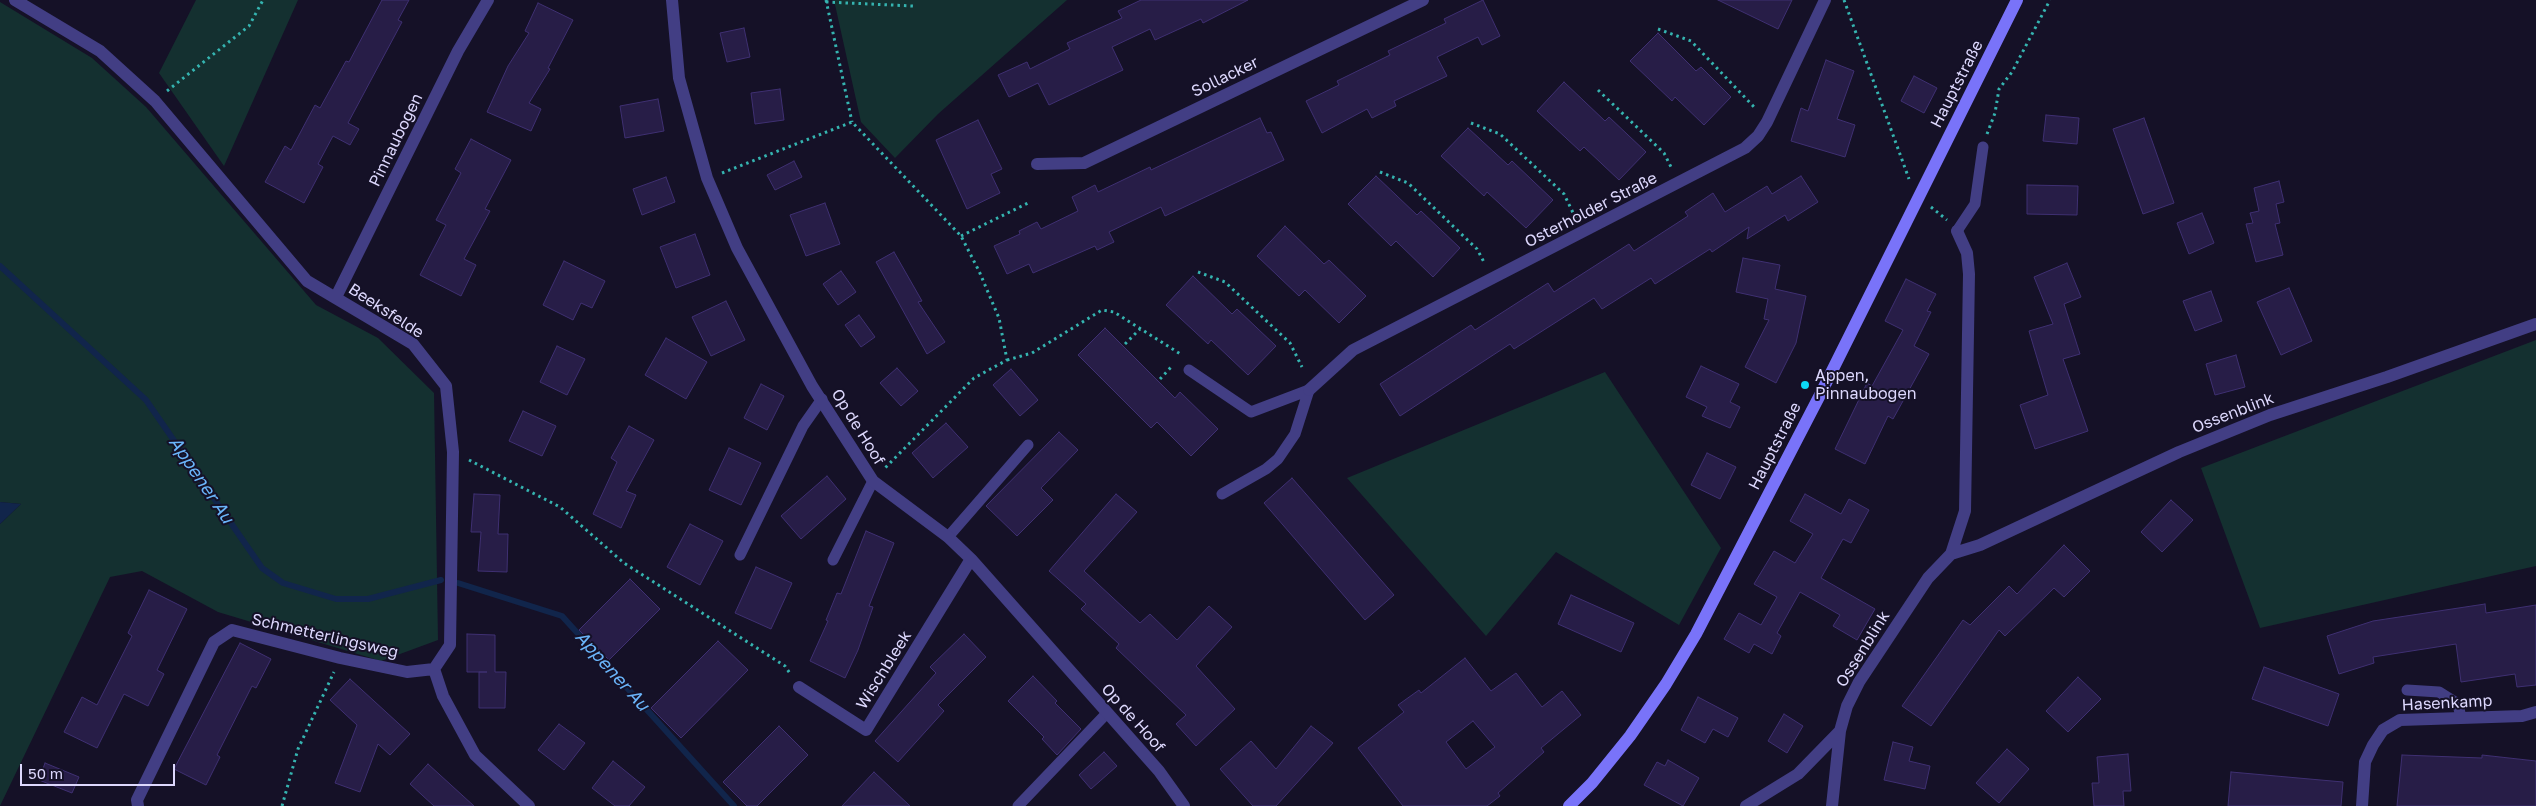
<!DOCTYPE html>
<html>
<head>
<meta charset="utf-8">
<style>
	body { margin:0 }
	#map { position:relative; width:2536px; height:806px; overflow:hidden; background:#151127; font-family:"Golos Text",sans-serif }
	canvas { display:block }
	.scale { position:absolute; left:20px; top:764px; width:155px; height:22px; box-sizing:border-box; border:2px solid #ddd8fd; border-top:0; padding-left:6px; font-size:15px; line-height:18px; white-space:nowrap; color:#ddd8fd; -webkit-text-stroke:4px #151127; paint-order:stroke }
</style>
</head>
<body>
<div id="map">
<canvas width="2536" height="806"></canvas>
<div class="scale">50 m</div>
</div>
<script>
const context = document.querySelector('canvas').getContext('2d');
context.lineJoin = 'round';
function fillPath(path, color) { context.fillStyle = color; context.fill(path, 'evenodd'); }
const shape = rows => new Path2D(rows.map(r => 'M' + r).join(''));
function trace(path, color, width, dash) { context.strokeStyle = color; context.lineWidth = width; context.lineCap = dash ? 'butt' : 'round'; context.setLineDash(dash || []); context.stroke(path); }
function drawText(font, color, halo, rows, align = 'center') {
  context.font = font + ' "Golos Text",sans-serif'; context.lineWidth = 4; context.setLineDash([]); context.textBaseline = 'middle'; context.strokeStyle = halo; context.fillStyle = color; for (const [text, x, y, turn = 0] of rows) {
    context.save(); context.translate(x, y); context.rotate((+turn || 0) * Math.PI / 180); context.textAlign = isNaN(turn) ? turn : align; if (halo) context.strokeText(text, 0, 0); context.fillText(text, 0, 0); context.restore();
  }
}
fillPath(shape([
	[196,0,298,0,224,166,159,73],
	[834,0,1067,0,938,114,895,158,861,122],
	[0,2,92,58,146,107,316,305,378,338,434,393,438,640,381,661,218,612,142,571,110,577,0,806,0,524,21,504,0,502],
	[2536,340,2536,566,2260,628,2201,468],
	[1605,372,1721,548,1679,625,1556,552,1486,636,1347,478]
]), '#143030');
fillPath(shape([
	[0,502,21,504,0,524]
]), '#11254b');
trace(shape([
	[0,266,146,400,262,568,283,583,336,599,368,599,441,580],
	[458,583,562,616,734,806]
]), '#11254b', 6);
const building = shape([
	[382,0,409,0,398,20,402,22,348,123,359,129,350,145,333,136,318,164,323,167,304,203,265,182,285,146,291,150,315,105,320,108,346,61,349,62,382,0],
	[1141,0,1248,0,1203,23,1201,19,1155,40,1150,29,1112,47,1123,70,1049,105,1038,83,1009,97,998,75,1027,62,1030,69,1070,49,1067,43,1122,18,1118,11,1141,0],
	[1483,0,1500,36,1482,45,1478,37,1437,57,1447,76,1394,101,1396,106,1372,118,1367,109,1322,133,1306,101,1339,85,1337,81,1390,55,1388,51,1446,23,1444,19,1483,0],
	[1718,0,1792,0,1778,29,1718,0],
	[538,3,573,20,548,68,550,69,529,103,541,109,531,131,487,112,508,66,529,33,525,31,538,3],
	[744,28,750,57,727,62,720,33,744,28],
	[1658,33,1696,71,1701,67,1731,97,1704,125,1675,97,1672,101,1630,61,1658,33],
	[1826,60,1854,71,1837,119,1855,125,1845,157,1791,141,1801,108,1808,111,1826,60],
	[1914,76,1937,88,1924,113,1901,101,1914,76],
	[1564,82,1605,121,1609,117,1646,152,1619,180,1584,147,1580,151,1537,111,1564,82],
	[780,89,784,120,755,124,751,93,780,89],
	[658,99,664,131,625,138,620,106,658,99],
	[2046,115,2079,118,2077,144,2043,141,2046,115],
	[1260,118,1267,133,1271,132,1284,160,1165,216,1161,207,1109,232,1114,242,1097,250,1095,246,1033,273,1029,264,1007,274,994,246,1020,234,1019,231,1037,222,1041,229,1078,211,1072,197,1095,185,1098,192,1150,167,1151,170,1260,118],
	[2144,118,2174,203,2143,214,2113,129,2144,118],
	[978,120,1002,169,991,174,1000,193,967,209,936,140,978,120],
	[1468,128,1508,165,1512,161,1553,200,1526,228,1487,192,1484,196,1441,156,1468,128],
	[471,139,511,160,485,209,490,211,464,259,476,265,461,296,420,275,446,225,436,220,461,173,455,169,471,139],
	[794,161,802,177,775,190,767,175,794,161],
	[1376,176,1417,215,1421,211,1460,248,1433,277,1396,241,1391,246,1348,204,1376,176],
	[1801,176,1818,202,1788,221,1785,215,1747,239,1749,227,1712,252,1710,249,1655,284,1651,278,1602,309,1594,298,1514,349,1510,344,1400,416,1380,384,1471,325,1475,330,1548,283,1554,292,1629,244,1634,251,1688,216,1685,212,1713,193,1725,212,1767,186,1772,194,1801,176],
	[666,177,675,202,642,215,633,189,666,177],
	[2279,181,2284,202,2276,204,2280,223,2275,224,2283,255,2256,262,2246,224,2253,223,2250,213,2259,211,2254,188,2279,181],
	[2027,185,2078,186,2077,215,2027,214,2027,185],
	[825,203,840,244,806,256,790,215,825,203],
	[2202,213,2214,243,2189,254,2177,223,2202,213],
	[1285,226,1324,264,1329,260,1366,296,1339,323,1305,290,1299,296,1257,256,1285,226],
	[695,234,710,275,676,288,660,247,695,234],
	[894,252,922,301,918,302,945,342,927,354,876,262,894,252],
	[1743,258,1780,265,1775,289,1806,296,1796,343,1776,383,1745,367,1769,320,1764,319,1768,299,1736,292,1743,258],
	[564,261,605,281,592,308,581,303,573,320,543,305,564,261],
	[2067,263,2081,297,2064,304,2080,354,2063,359,2088,431,2035,449,2020,405,2048,395,2029,331,2053,324,2034,277,2067,263],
	[841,271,856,292,838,305,823,284,841,271],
	[1193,276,1232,314,1237,309,1276,346,1248,375,1211,340,1208,344,1166,305,1193,276],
	[1906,279,1936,294,1927,311,1931,312,1914,346,1929,354,1893,419,1888,416,1865,464,1835,449,1867,383,1872,386,1903,330,1885,321,1906,279],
	[2289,288,2312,341,2281,355,2257,302,2289,288],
	[2211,291,2222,321,2195,331,2183,301,2211,291],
	[726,301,745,340,711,356,692,317,726,301],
	[859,315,875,337,861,347,845,325,859,315],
	[1105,328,1175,398,1180,392,1218,429,1191,456,1157,422,1151,428,1078,355,1105,328],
	[666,338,707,362,686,399,645,375,666,338],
	[557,346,585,359,567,395,540,382,557,346],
	[2236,355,2245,387,2215,395,2206,364,2236,355],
	[1701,366,1739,384,1730,402,1740,407,1730,428,1702,416,1707,407,1686,397,1701,366],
	[897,368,918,391,901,406,880,383,897,368],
	[1011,369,1038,400,1020,416,993,385,1011,369],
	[761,384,784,396,767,430,744,418,761,384],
	[523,411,556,426,542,456,509,441,523,411],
	[946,423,968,447,933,478,912,453,946,423],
	[629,426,654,440,626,491,636,495,621,528,593,514,617,462,611,458,629,426],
	[1059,432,1078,450,1041,488,1053,500,1017,536,986,506,1059,432],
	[729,448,761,463,741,505,709,490,729,448],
	[1707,453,1736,467,1720,499,1691,485,1707,453],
	[827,476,846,499,801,539,781,516,827,476],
	[1292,478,1394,595,1365,620,1264,503,1292,478],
	[474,494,500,495,498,534,508,534,507,572,478,571,481,532,471,532,474,494],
	[1116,494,1137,512,1084,571,1140,623,1150,614,1177,640,1209,606,1232,627,1196,666,1235,709,1196,746,1176,724,1186,715,1116,648,1119,644,1081,609,1086,604,1049,571,1116,494],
	[1805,494,1841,514,1849,499,1869,510,1851,543,1843,539,1821,578,1875,609,1857,640,1833,626,1840,615,1800,592,1777,633,1781,636,1772,654,1754,644,1749,653,1724,639,1739,613,1761,625,1777,597,1754,584,1774,551,1795,563,1813,534,1790,521,1805,494],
	[2171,500,2193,520,2162,552,2141,532,2171,500],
	[690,524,723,541,700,585,667,567,690,524],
	[866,531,894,543,869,606,873,607,858,650,845,678,810,661,828,621,826,620,837,593,841,594,866,531],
	[2064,545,2090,571,2064,597,2054,588,2005,636,1999,630,1931,726,1902,706,1963,620,1970,625,2009,586,2017,594,2064,545],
	[756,567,792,583,771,629,735,613,756,567],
	[630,579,660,609,609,660,579,630,630,579],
	[149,590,187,609,157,670,164,674,148,706,124,694,97,748,64,732,82,697,97,705,132,636,128,633,149,590],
	[1571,595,1634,623,1621,652,1558,624,1571,595],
	[2485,604,2486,613,2536,605,2536,685,2517,687,2515,674,2461,682,2456,644,2373,657,2374,663,2339,674,2327,636,2373,621,2485,604],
	[467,634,495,635,495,672,506,672,505,708,479,708,479,672,487,672,467,672,467,634],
	[964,634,986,657,938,705,944,711,898,762,875,741,936,673,930,667,964,634],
	[718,641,748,670,681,738,651,708,718,641],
	[240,643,271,659,256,688,252,686,217,755,220,757,206,785,174,769,240,643],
	[1465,658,1491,691,1516,673,1542,707,1562,691,1581,715,1541,748,1544,752,1498,793,1500,796,1487,806,1403,806,1358,748,1404,712,1398,705,1419,690,1421,693,1465,658],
	[1473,721,1495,747,1466,769,1446,742,1473,721],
	[2264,667,2339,694,2328,726,2252,699,2264,667],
	[1033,676,1057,701,1055,703,1081,729,1057,755,1042,739,1044,737,1008,701,1033,676],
	[2078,677,2101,699,2068,732,2046,711,2078,677],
	[350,679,410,734,390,755,378,744,360,792,335,783,357,725,330,700,350,679],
	[1698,697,1738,718,1728,737,1713,729,1705,743,1681,730,1698,697],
	[1784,714,1803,726,1787,753,1768,741,1784,714],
	[559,724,585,743,564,770,538,750,559,724],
	[779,726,808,755,757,806,747,806,723,782,779,726],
	[1311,726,1333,743,1276,806,1253,806,1220,769,1251,741,1276,769,1311,726],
	[1893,742,1913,747,1909,761,1930,766,1925,789,1884,780,1893,742],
	[2007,749,2029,769,1999,803,1976,783,2007,749],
	[1104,752,1117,766,1091,789,1079,775,1104,752],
	[2128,754,2131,791,2123,791,2124,806,2094,806,2092,783,2099,783,2097,757,2128,754],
	[2402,755,2482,758,2482,755,2536,761,2536,806,2397,806,2402,755],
	[1668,760,1699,778,1683,806,1644,785,1657,762,1665,766,1668,760],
	[613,761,645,787,629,806,615,806,592,788,613,761],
	[45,763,79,777,72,793,39,780,45,763],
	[428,764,474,806,434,806,410,784,428,764],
	[874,772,910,806,842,806,874,772],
	[2231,772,2343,782,2341,806,2228,806,2231,772]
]);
fillPath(building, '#271d47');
trace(building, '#3f3072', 1);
trace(shape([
	[826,0,852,122],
	[1844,0,1909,179],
	[826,2,913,6],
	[1658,29,1691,41,1756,109],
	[1598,90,1664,153,1672,169],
	[167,91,249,26,263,0],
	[1471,123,1500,134,1564,194,1576,219],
	[1987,134,1995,113,1999,89,2012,72,2050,0],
	[1380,172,1408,183,1477,249,1485,264],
	[722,173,852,122,961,236,979,271,999,318,1007,360,974,378,884,469],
	[1931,207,1947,220],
	[961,236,1030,202],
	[1198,272,1225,282,1290,343,1302,367],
	[1125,344,1140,329],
	[1007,360,1032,353,1102,310,1114,312,1182,355],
	[1160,379,1173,365],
	[469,460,560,507,624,563,785,666,791,675],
	[282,806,298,749,334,672]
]), '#35b4b0', 3, [2.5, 4]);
trace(shape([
	[1957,231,1975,204,1983,147],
	[1189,370,1251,412,1309,390],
	[1222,494,1266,469,1278,459,1295,434,1309,390],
	[948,537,1028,445],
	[740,555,803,426,822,399],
	[833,560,873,481],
	[2407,690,2439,692,2458,704,2461,718],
	[1018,806,1107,713]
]), '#423e84', 11);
trace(shape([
	[15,0,100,51,155,101,307,281,413,344,446,386,453,452,450,645,434,669],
	[672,0,679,78,707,178,737,248,812,386,873,481,948,537,971,559,1159,771,1184,806],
	[1037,164,1084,163,1423,0],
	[336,297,458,51,488,0],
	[1309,390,1353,350,1745,148,1758,136,1767,122,1825,0],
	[1951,554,1980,545,2179,452,2270,415,2387,377,2536,324],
	[434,669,443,696,475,755,529,806],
	[799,687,866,730,971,559],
	[138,806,137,800,214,642,232,630,340,658,407,672,434,669],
	[1746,806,1798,774,1840,731],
	[1832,806,1840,731,1847,706,1859,682,1928,578,1951,554,1965,511,1969,274,1967,253,1957,231],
	[2362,806,2365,762,2373,745,2383,730,2400,720,2522,716,2536,712]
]), '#423e84', 12);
trace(shape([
	[1569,806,1592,783,1630,736,1666,684,1696,634,1821,393,2017,0]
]), '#7973f9', 12);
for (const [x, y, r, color] of [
	[1805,385,5,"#0cd9f5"]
]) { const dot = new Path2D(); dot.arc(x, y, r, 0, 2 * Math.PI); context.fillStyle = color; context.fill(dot); trace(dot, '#151127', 2); }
drawText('16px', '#ddd8fd', '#151127', [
	["Sollacker",1225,77,-26],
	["Hauptstraße",1957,84,-63],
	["Pinnaubogen",396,140,-64],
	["Osterholder Straße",1591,210,-27],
	["Beeksfelde",386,311,33],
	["Ossenblink",2233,413,-21],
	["Op de Hoof",858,427,58],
	["Hauptstraße",1775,446,-63],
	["Schmetterlingsweg",325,636,13],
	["Ossenblink",1863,649,-58],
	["Wischbleek",884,670,-58],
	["Hasenkamp",2447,703,-3],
	["Op de Hoof",1133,718,48]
]);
drawText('16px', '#ddd8fd', '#151127', [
	["Appen,",1815,376],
	["Pinnaubogen",1815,394]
], 'left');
drawText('italic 18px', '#6ab4f9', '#151127', [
	["Appener Au",201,480,56],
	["Appener Au",612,671,48]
]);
</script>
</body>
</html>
